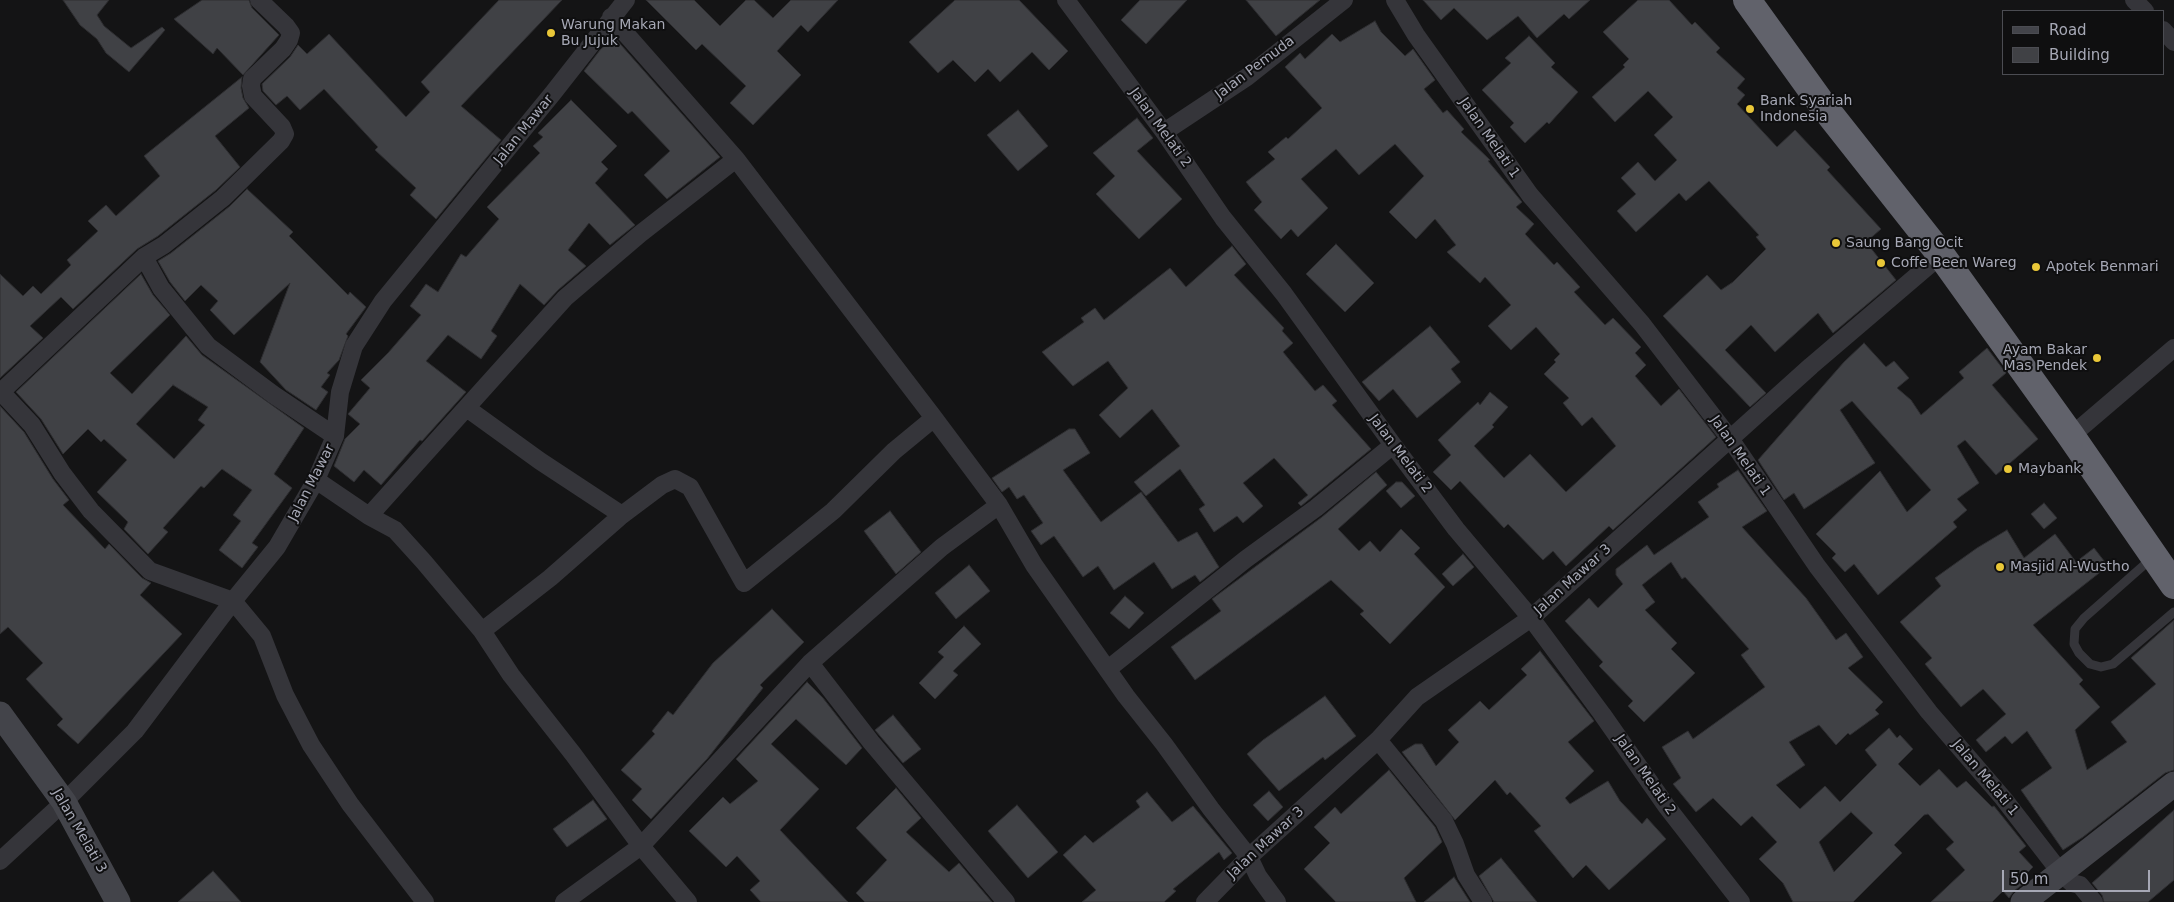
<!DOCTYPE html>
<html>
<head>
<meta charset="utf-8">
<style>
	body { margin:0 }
	#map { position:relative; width:2174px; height:902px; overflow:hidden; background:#141415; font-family:"DejaVu Sans",sans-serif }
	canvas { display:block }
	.legend { position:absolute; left:2002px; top:10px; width:162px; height:65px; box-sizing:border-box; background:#0f0f10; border:1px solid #4b4c52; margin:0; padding:6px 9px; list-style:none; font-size:15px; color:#a6a8b5 }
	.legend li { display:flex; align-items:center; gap:10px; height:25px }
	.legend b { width:25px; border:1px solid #4b4c52 }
	.scale { position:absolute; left:2002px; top:870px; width:148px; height:22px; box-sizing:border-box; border:2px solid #a6a8b5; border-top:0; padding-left:6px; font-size:15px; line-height:18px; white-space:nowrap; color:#a6a8b5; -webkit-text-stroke:4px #0f0f10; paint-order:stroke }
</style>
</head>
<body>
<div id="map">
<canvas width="2174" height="902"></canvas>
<ul class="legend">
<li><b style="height:6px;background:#43444a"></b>Road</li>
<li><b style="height:14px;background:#404145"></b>Building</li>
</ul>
<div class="scale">50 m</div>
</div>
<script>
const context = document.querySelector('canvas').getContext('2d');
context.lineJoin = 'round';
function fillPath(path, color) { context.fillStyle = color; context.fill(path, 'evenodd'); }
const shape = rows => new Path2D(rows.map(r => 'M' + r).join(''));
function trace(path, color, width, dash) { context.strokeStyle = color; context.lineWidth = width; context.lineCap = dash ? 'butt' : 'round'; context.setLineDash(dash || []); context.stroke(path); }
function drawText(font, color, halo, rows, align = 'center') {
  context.font = font + ' "DejaVu Sans",sans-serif'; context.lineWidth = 4; context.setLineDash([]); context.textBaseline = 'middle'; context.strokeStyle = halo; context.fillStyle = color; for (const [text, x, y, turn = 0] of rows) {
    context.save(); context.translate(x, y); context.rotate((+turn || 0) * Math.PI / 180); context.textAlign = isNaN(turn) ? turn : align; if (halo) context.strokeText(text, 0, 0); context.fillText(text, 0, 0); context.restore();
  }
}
const building = shape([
	[63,0,109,0,97,15,104,26,131,48,162,27,165,30,129,72,106,53,97,39,80,25,63,0],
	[202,0,249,0,252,8,279,35,243,75,217,48,213,54,174,19,202,0],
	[499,0,562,0,461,106,501,140,436,219,410,195,416,188,375,150,378,147,324,89,300,110,287,96,276,105,263,91,262,84,290,57,298,45,307,54,329,34,406,117,430,92,421,82,499,0],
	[646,0,694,0,720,26,746,0,754,0,773,18,791,0,838,0,808,32,801,25,777,51,801,75,753,125,730,103,746,86,702,44,696,50,646,0],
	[955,0,1019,0,1068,51,1049,70,1032,52,1000,82,988,69,975,82,953,60,938,73,909,42,955,0],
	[1140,0,1187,0,1146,44,1121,20,1140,0],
	[1246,0,1320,0,1276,36,1246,0],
	[1423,0,1590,0,1569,19,1564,14,1537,38,1518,16,1487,40,1454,8,1441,20,1423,0],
	[1638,0,1669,0,1692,25,1695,22,1720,48,1716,52,1745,79,1737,88,1745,95,1737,104,1777,147,1795,130,1830,167,1827,170,1881,229,1866,242,1896,280,1833,333,1818,313,1775,352,1751,325,1725,350,1766,393,1750,407,1663,316,1707,275,1721,290,1733,282,1766,249,1756,237,1759,235,1709,181,1686,201,1679,193,1636,232,1617,211,1636,194,1621,178,1638,162,1655,181,1677,160,1654,135,1673,117,1648,91,1615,122,1592,97,1625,67,1623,65,1629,59,1603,32,1638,0],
	[1375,21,1381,32,1405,56,1413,49,1435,80,1424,89,1443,113,1447,110,1464,129,1461,132,1490,160,1488,161,1522,202,1516,207,1534,224,1525,234,1554,265,1557,262,1580,287,1574,292,1605,325,1613,318,1641,347,1635,353,1646,365,1635,376,1661,406,1679,389,1716,437,1613,530,1609,526,1566,566,1553,551,1543,560,1508,524,1504,528,1460,481,1451,490,1433,472,1451,455,1438,440,1478,402,1480,405,1490,392,1508,407,1492,425,1494,427,1474,446,1504,478,1530,454,1566,492,1616,446,1592,417,1582,426,1563,403,1569,398,1544,374,1556,362,1554,360,1560,354,1536,327,1511,350,1488,326,1511,305,1485,277,1480,283,1447,252,1456,245,1435,219,1416,239,1389,212,1424,176,1395,144,1359,175,1336,149,1301,179,1328,208,1298,237,1291,229,1281,239,1254,210,1262,202,1246,182,1275,159,1268,152,1286,137,1288,139,1322,108,1285,67,1300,53,1305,59,1332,34,1340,42,1375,21],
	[1529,36,1555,63,1551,67,1578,92,1549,124,1547,122,1525,143,1510,127,1514,123,1482,90,1511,63,1505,58,1529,36],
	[614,37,720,157,667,199,644,175,670,151,632,111,628,114,584,71,600,50,614,37],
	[242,77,241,88,243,98,249,108,215,136,240,167,216,190,158,236,137,249,73,309,61,297,30,326,43,338,0,378,0,274,23,296,33,286,41,294,71,265,67,260,98,231,88,221,106,205,116,216,160,176,144,156,242,77],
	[571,100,617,146,601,162,608,169,595,183,635,225,610,245,589,223,568,250,586,266,558,290,544,305,520,284,491,331,497,336,481,359,448,335,426,361,466,392,422,441,420,440,381,485,364,470,354,482,334,466,345,439,360,424,348,414,370,388,361,380,388,353,421,315,410,306,426,284,438,292,461,254,466,257,499,219,487,207,540,153,533,146,543,137,538,133,571,100],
	[1018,110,1048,146,1018,171,987,135,1018,110],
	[1137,118,1153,138,1137,151,1182,199,1139,239,1096,194,1115,176,1093,153,1137,118],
	[247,189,293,232,289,236,348,295,350,292,366,307,346,334,348,336,339,360,327,373,330,375,321,387,328,392,316,410,286,390,260,362,290,283,234,335,210,310,218,301,201,285,185,301,170,282,158,261,171,253,230,206,247,189],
	[1336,244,1374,283,1345,312,1306,274,1336,244],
	[1232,246,1246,264,1234,275,1284,328,1282,331,1293,343,1283,352,1315,391,1323,385,1337,401,1332,405,1371,449,1301,506,1298,503,1308,495,1274,458,1243,483,1263,506,1243,523,1237,516,1214,532,1199,509,1205,505,1180,469,1146,496,1134,482,1180,446,1152,409,1120,438,1099,415,1128,388,1108,361,1073,386,1042,352,1084,322,1081,318,1095,308,1104,320,1170,268,1186,287,1232,246],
	[141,274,153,295,170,315,110,373,132,394,186,336,202,355,304,428,274,474,292,488,252,543,258,547,242,568,219,550,241,521,233,515,252,490,222,469,204,488,201,486,163,528,168,532,148,554,124,529,128,522,97,492,127,460,104,439,101,442,88,429,63,454,41,419,16,392,141,274],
	[173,385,208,407,198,420,205,425,174,459,136,424,173,385],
	[1430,326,1460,362,1451,369,1461,382,1417,418,1393,389,1379,401,1362,382,1430,326],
	[1864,343,1886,367,1894,361,1909,378,1897,388,1911,400,1921,415,1964,378,1959,372,1987,348,2006,373,1992,385,2038,439,1996,475,1965,440,1957,446,1979,483,1957,499,1967,510,1953,522,1957,527,1878,595,1854,564,1845,572,1832,558,1836,554,1816,534,1880,471,1907,512,1931,490,1852,401,1840,410,1875,463,1804,509,1794,493,1784,500,1758,460,1844,362,1864,343],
	[0,406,24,432,53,479,69,500,63,505,105,549,109,544,142,578,151,583,140,595,182,634,78,744,57,725,63,719,26,679,43,663,8,627,0,634,0,406],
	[1069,429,1075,429,1090,453,1063,470,1101,522,1141,492,1178,542,1197,532,1219,567,1200,582,1195,575,1172,589,1154,562,1114,590,1098,566,1083,577,1054,536,1041,545,1031,531,1043,523,1024,495,1017,499,1009,487,1002,492,992,478,1069,429],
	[1738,470,1767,511,1742,527,1806,598,1836,640,1846,633,1863,657,1848,668,1883,702,1875,710,1879,714,1850,735,1848,733,1836,745,1819,725,1789,742,1805,765,1776,785,1800,809,1825,786,1840,802,1877,765,1865,750,1889,728,1897,738,1900,735,1913,749,1898,764,1920,786,1939,769,1957,788,1966,781,1992,807,1994,806,2026,846,2019,852,2033,867,2024,876,2028,880,2014,891,2009,898,2003,891,1992,902,1931,902,1965,870,1946,849,1954,842,1928,814,1924,815,1894,845,1902,853,1853,902,1793,902,1783,883,1759,859,1777,842,1752,816,1741,826,1713,798,1696,812,1673,784,1681,778,1662,747,1688,731,1693,739,1765,687,1741,655,1749,649,1685,577,1682,579,1671,562,1642,585,1655,602,1645,610,1677,643,1671,649,1695,673,1644,722,1628,706,1633,701,1599,666,1603,662,1565,621,1589,598,1598,608,1623,584,1616,575,1616,569,1647,545,1654,555,1709,517,1698,502,1719,487,1717,484,1738,470],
	[1851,812,1873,833,1834,872,1819,842,1851,812],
	[1376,472,1387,485,1338,529,1359,551,1370,541,1380,552,1401,529,1420,548,1414,554,1445,587,1390,644,1360,614,1364,611,1331,580,1195,680,1171,647,1221,611,1212,599,1322,517,1376,472],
	[1396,482,1402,482,1415,496,1401,508,1386,491,1396,482],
	[2044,503,2057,518,2044,529,2031,514,2044,503],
	[890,511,921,552,896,574,864,531,890,511],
	[2007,530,2024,558,2055,534,2076,562,2094,548,2108,566,2033,625,2083,680,2079,684,2100,707,2075,730,2087,770,2127,742,2111,722,2156,684,2131,658,2174,620,2174,770,2165,773,2083,837,2063,850,2021,790,2052,768,2027,731,2012,744,2005,736,1986,752,1976,740,2006,714,1983,689,1961,707,1925,664,1932,658,1900,622,1941,586,1935,578,1977,548,2007,530],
	[1463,554,1474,567,1453,586,1442,574,1463,554],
	[969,565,990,591,956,619,935,593,969,565],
	[1125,596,1144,613,1129,629,1110,613,1125,596],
	[772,609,804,642,760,685,763,688,707,759,651,819,632,800,642,789,621,770,655,734,652,731,668,711,673,715,713,663,772,609],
	[964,626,981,644,953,671,958,675,935,699,919,683,944,657,938,652,964,626],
	[1540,651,1594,721,1568,742,1594,771,1565,798,1570,804,1608,781,1620,801,1642,824,1647,818,1666,839,1609,890,1586,865,1573,878,1534,831,1541,826,1510,792,1507,795,1495,780,1455,820,1402,752,1415,744,1422,744,1436,766,1459,742,1448,730,1480,701,1489,710,1527,675,1521,669,1540,651],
	[807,682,823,698,862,748,846,765,796,719,771,744,819,789,780,830,848,902,761,902,750,890,760,881,737,856,726,867,689,831,723,797,730,804,758,781,736,759,807,682],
	[1325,696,1356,736,1325,760,1323,757,1279,791,1247,754,1263,740,1325,696],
	[893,715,921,749,903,763,875,730,893,715],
	[1389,770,1435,827,1442,842,1404,878,1416,902,1336,902,1304,869,1330,843,1314,827,1335,807,1341,814,1389,770],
	[896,788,921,818,906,832,949,872,959,863,992,902,865,902,856,893,887,860,856,828,896,788],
	[1269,791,1283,807,1268,821,1253,805,1269,791],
	[1147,792,1172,822,1193,806,1232,853,1224,860,1219,852,1173,889,1176,891,1164,902,1082,902,1096,890,1063,855,1085,835,1093,843,1140,807,1136,801,1147,792],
	[593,800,607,819,567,847,553,829,593,800],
	[1017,805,1058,852,1028,878,988,831,1017,805],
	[2174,810,2174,880,2148,902,2104,902,2102,895,2092,883,2174,810],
	[1501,858,1537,902,1494,902,1479,876,1501,858],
	[213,871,241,902,178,902,213,871],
	[1454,877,1470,902,1424,902,1454,877]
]);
fillPath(building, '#404145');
trace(building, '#2e2e31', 1);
trace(shape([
	[2152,558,2084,618,2075,629,2074,644,2079,653,2090,664,2101,667,2113,664,2174,612]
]), '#35353a', 9);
trace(shape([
	[259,0,286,26,291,33,289,40,283,49,252,79,251,86,253,96,282,127,285,134,281,141,223,198,164,245,144,257,1,392,32,425,62,473,91,511,150,571,233,601,262,636,285,695,311,745,350,804,425,902],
	[1066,0,1164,132,1223,218,1284,294,1393,445,1456,529,1531,618,1602,714,1667,807,1741,902],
	[1395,0,1416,35,1530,195,1642,324,1731,440,1817,566,1929,712,2003,798,2061,873,2072,883,2080,885,2094,902],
	[2134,0,2145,11],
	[611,17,736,159,931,414,999,505,1034,565,1126,696,1164,744,1211,809,1249,857,1258,876,1277,902],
	[2163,30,2174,42],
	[1164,132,1247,77,1344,0],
	[144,257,161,288,208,346,274,395,335,436],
	[468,409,540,461,622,515],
	[2071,436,2174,348],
	[316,480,369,516,395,530,424,562,482,631,511,675,573,754,641,846,688,902],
	[369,516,565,298,640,234,736,159],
	[482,631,550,578,622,515,662,485,675,479,690,487,744,583,833,511,894,451,934,418],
	[810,663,871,742,1006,902],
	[1108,669,1246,559,1316,508,1393,445],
	[1378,740,1444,821,1455,844,1466,875,1483,902],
	[0,861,64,802,135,731,233,601,277,547,316,480,335,436,340,392,354,346,383,301,553,93,626,0],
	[564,902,641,846,810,663,942,547,999,505],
	[1205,902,1249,857,1378,740,1417,697,1531,618,1811,366,1941,255]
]), '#35353a', 18);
trace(shape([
	[0,714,64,802,118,902],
	[2023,902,2174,784]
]), '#43444a', 25);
trace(shape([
	[1747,0,1824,107,1941,255,2071,436,2174,585]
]), '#61626b', 28);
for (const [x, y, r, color] of [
	[551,33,5,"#e9c738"],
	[1750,109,5,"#e9c738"],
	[1836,243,5,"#e9c738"],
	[1881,263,5,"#e9c738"],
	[2036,267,5,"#e9c738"],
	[2097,358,5,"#e9c738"],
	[2008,469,5,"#e9c738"],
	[2000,567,5,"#e9c738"]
]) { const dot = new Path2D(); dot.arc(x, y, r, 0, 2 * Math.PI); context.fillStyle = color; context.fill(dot); trace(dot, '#0f0f10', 2); }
drawText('14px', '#a6a8b5', '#0f0f10', [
	["Warung Makan",561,25],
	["Bu Jujuk",561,41],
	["Bank Syariah",1760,101],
	["Indonesia",1760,117],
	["Saung Bang Ocit",1846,243],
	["Coffe Been Wareg",1891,263],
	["Apotek Benmari",2046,267],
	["Ayam Bakar",2087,350,"right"],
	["Mas Pendek",2087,366,"right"],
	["Maybank",2018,469],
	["Masjid Al-Wustho",2010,567]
], 'left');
drawText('14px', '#a6a8b5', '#0f0f10', [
	["Jalan Pemuda",1255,68,-37],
	["Jalan Melati 2",1160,128,54],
	["Jalan Mawar",524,130,-51],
	["Jalan Melati 1",1489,138,55],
	["Jalan Melati 2",1400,454,53],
	["Jalan Melati 1",1740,456,55],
	["Jalan Mawar",312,483,-63],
	["Jalan Mawar 3",1573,580,-42],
	["Jalan Melati 2",1645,775,55],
	["Jalan Melati 1",1985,778,50],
	["Jalan Melati 3",79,831,60],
	["Jalan Mawar 3",1266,843,-43]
]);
</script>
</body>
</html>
